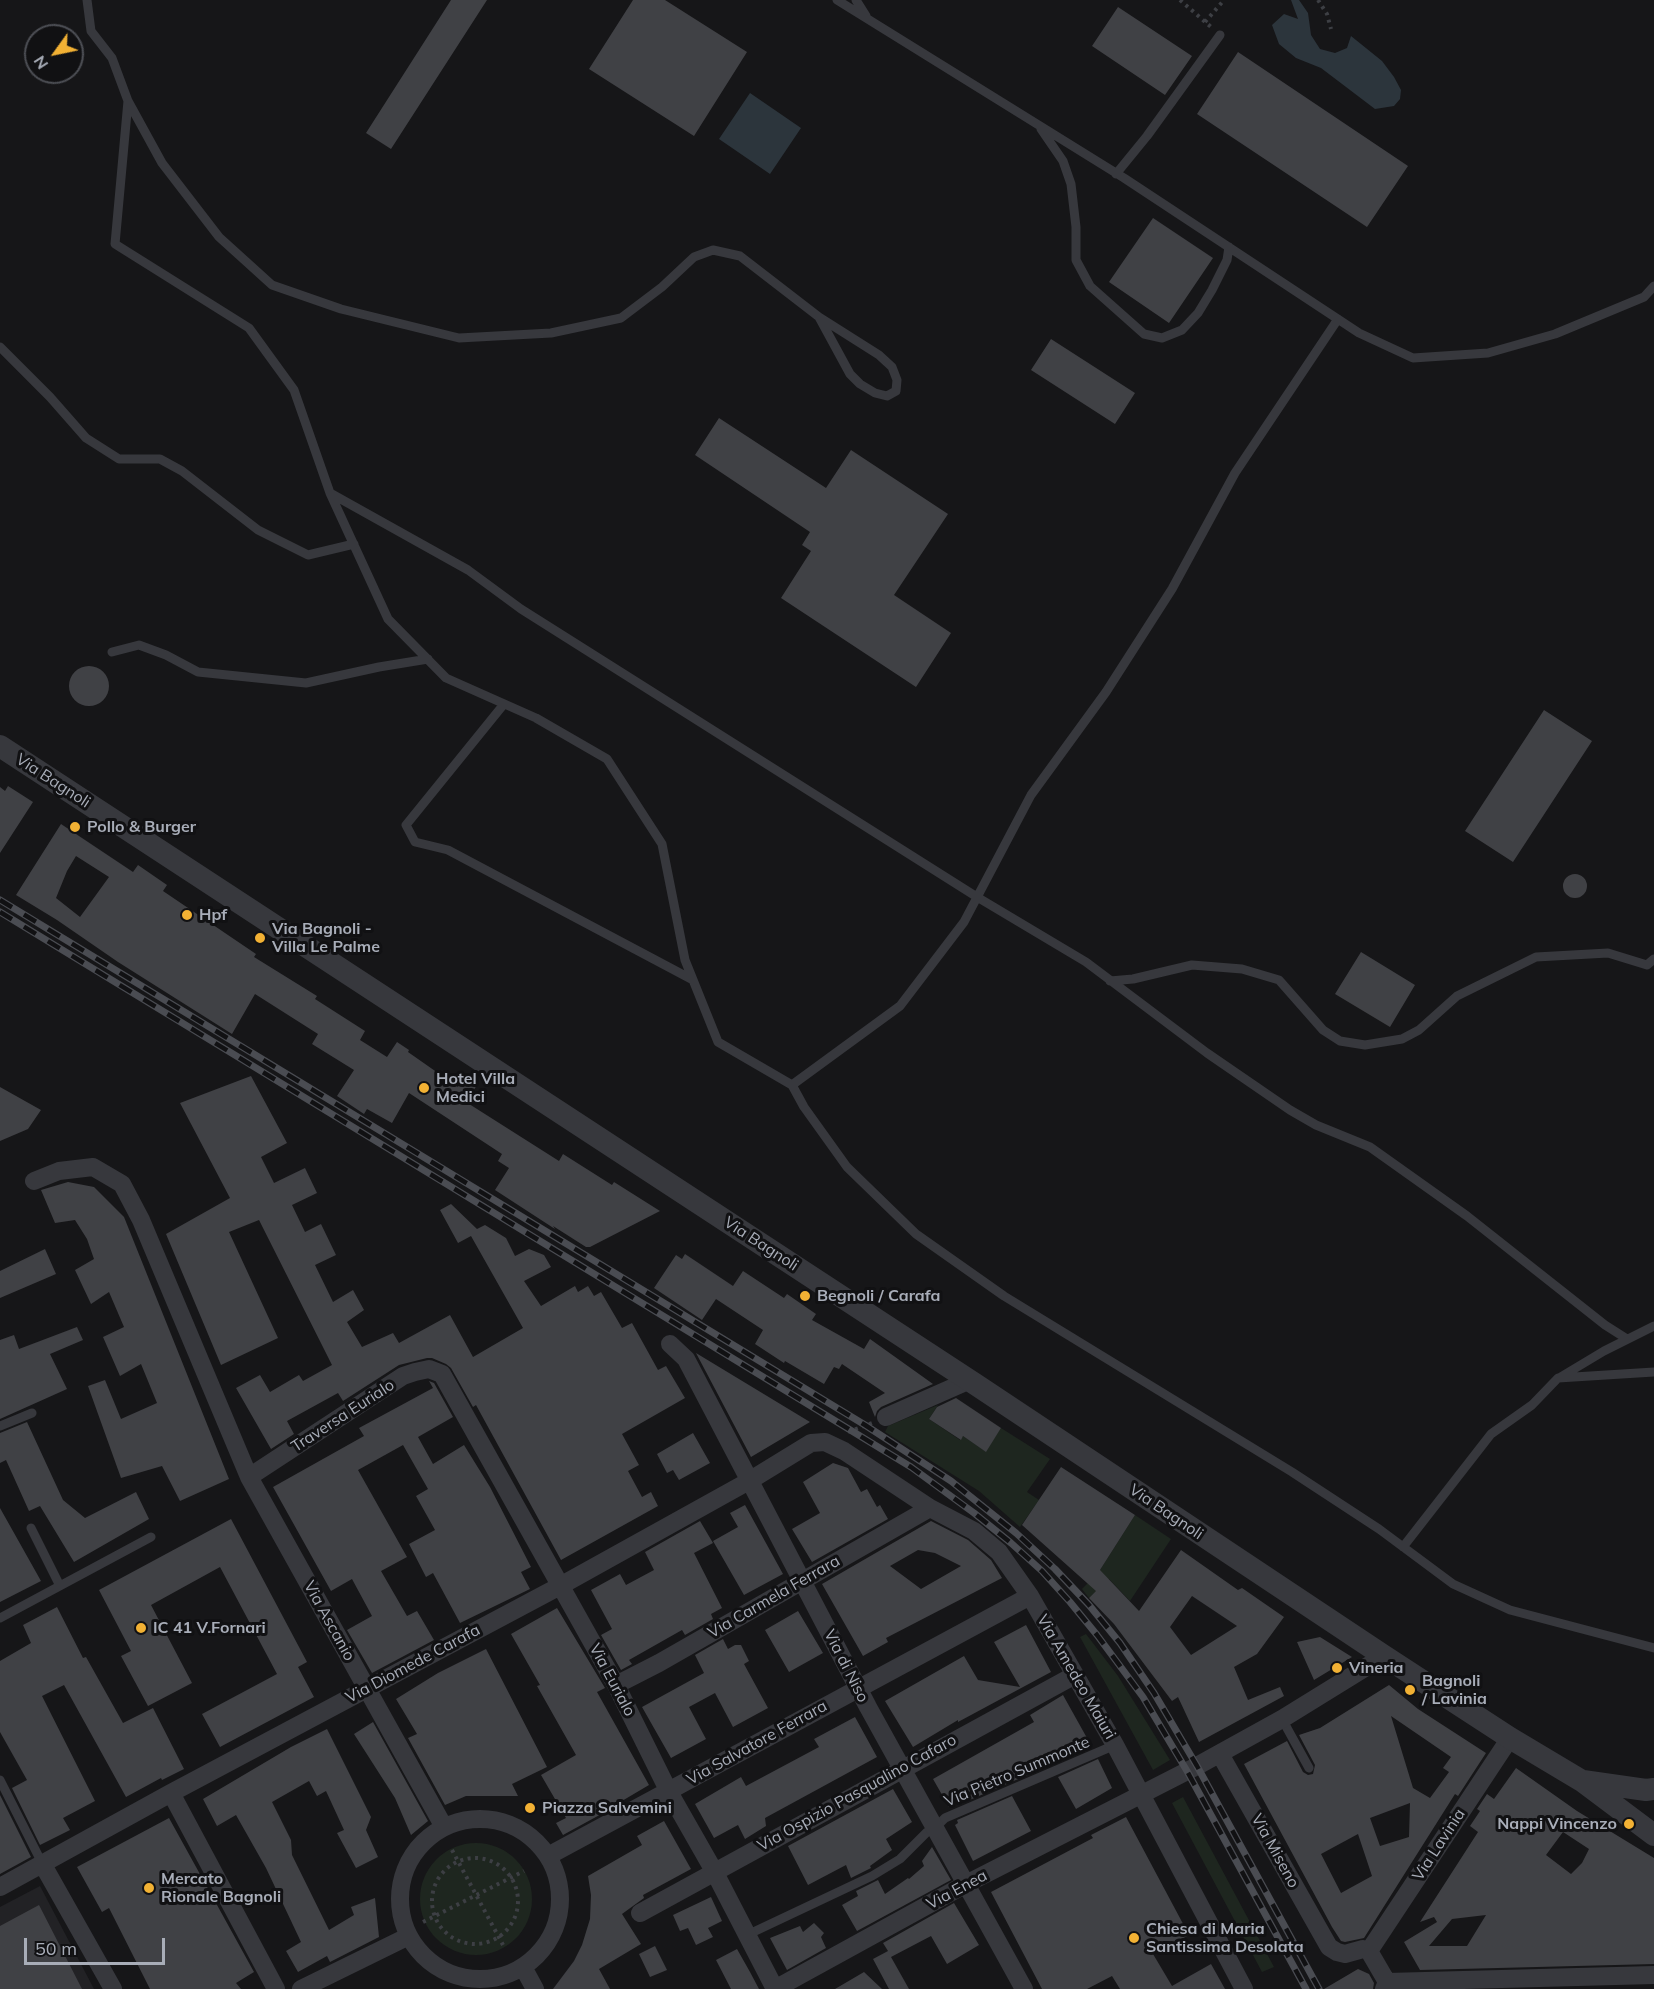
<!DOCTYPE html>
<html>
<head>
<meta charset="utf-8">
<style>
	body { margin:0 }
	#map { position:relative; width:1654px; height:1989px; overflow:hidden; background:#161618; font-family:Mulish,sans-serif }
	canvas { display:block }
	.north { position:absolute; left:24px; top:24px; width:60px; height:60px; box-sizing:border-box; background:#111113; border:2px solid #4d4f55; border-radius:50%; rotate:237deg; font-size:16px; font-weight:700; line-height:24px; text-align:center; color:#a8adb8 }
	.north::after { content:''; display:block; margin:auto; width:21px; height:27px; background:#f2b134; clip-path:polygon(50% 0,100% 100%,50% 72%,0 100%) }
	.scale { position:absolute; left:24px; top:1938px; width:141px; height:27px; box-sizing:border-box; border:3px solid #a8adb8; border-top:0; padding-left:8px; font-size:18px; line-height:21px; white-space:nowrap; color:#a8adb8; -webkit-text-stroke:4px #111113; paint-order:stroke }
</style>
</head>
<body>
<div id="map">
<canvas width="1654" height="1989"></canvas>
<div class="north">N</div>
<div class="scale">50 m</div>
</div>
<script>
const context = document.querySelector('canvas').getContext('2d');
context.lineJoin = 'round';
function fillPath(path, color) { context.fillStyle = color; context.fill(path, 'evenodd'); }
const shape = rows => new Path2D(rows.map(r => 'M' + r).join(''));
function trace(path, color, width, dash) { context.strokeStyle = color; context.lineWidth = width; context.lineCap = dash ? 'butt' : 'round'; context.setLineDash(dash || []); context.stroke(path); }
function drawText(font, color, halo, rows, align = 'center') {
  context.font = font + ' Mulish,sans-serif'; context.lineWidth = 6; context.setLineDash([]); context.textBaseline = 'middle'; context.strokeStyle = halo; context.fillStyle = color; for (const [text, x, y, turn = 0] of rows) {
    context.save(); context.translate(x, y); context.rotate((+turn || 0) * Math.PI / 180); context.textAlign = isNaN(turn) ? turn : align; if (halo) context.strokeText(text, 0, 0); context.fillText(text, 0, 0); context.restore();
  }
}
fillPath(shape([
	[40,1886,94,1989,0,1989,0,1907]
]), '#222225');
fillPath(shape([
	[938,1405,929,1419,960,1440,963,1436,985,1451,1001,1428,1050,1459,1027,1492,1039,1500,1020,1527,979,1491,885,1432,888,1426],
	[1135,1515,1171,1539,1130,1601,1109,1579,1089,1598,1082,1589,1098,1573],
	[1086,1634,1118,1676,1170,1760,1153,1770,1080,1637],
	[1183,1797,1274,1967,1262,1972,1172,1803],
	'420 1899a56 56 0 1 1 112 0a56 56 0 1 1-112 0Z'
]), '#1e261f');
fillPath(shape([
	[1291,0,1299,0,1308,13,1311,35,1320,49,1335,53,1347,48,1351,36,1382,61,1394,77,1401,90,1400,99,1394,106,1375,109,1321,68,1296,58,1279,44,1272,25,1284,14,1298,19],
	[750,93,801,128,770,174,719,139]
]), '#2c353c');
fillPath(shape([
	[451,0,487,0,391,149,366,133],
	[633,0,665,0,747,52,694,136,589,69],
	[1118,7,1192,56,1165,95,1092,46],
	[1238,52,1408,166,1367,227,1197,114],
	[1153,218,1213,258,1169,323,1109,282],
	[1051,339,1135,393,1115,424,1031,370],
	[719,418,826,488,851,450,948,514,894,595,951,633,916,687,781,598,811,551,802,545,810,532,695,455],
	'69 686a20 20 0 1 1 40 0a20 20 0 1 1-40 0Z',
	[1544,710,1592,741,1513,862,1465,831],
	[8,786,33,802,0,853,0,787,5,791],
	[61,824,133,872,138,865,167,885,163,891,256,954,254,957,317,996,315,999,365,1031,360,1040,387,1057,397,1042,409,1050,408,1052,458,1087,464,1077,477,1085,466,1102,559,1161,563,1154,612,1185,614,1182,660,1211,590,1247,586,1247,553,1226,555,1229,495,1190,509,1168,498,1161,502,1154,409,1093,392,1123,367,1109,364,1114,337,1096,354,1070,312,1044,318,1034,255,994,232,1034,118,962,57,920,16,895],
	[76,856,109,877,80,917,56,898,67,871],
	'1563 886a12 12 0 1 1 24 0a12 12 0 1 1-24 0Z',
	[1361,952,1415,985,1390,1027,1335,994],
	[251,1076,287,1143,261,1157,274,1183,305,1168,317,1193,292,1205,305,1232,321,1224,336,1255,315,1265,333,1302,353,1290,364,1310,347,1322,362,1347,393,1333,399,1343,450,1315,473,1357,523,1328,471,1236,458,1243,440,1210,451,1204,477,1229,485,1225,506,1238,515,1256,529,1249,544,1255,551,1267,524,1281,541,1306,575,1286,578,1292,588,1286,594,1296,601,1292,622,1328,632,1323,658,1370,666,1366,685,1398,622,1434,639,1465,628,1471,642,1497,651,1492,658,1506,561,1560,476,1405,473,1407,451,1368,446,1364,432,1358,427,1358,399,1365,343,1401,338,1393,287,1421,294,1434,271,1449,236,1388,260,1375,270,1392,299,1375,303,1381,332,1365,259,1220,229,1232,278,1338,221,1365,166,1234,230,1198,180,1103],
	[0,1087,41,1110,28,1129,0,1141],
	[68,1182,94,1187,124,1217,229,1479,180,1501,162,1466,121,1478,88,1386,105,1380,121,1419,157,1403,141,1364,120,1376,103,1337,124,1327,109,1292,91,1304,75,1270,94,1259,87,1239,75,1220,55,1223,41,1190],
	[45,1249,56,1274,0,1298,0,1271],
	[685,1254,733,1286,743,1271,784,1298,787,1294,816,1314,812,1320,864,1349,870,1339,933,1384,881,1407,877,1411,875,1417,869,1402,885,1393,842,1364,839,1369,834,1367,824,1384,785,1361,784,1363,755,1344,763,1330,716,1299,702,1320,654,1288,676,1255,682,1259],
	[77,1327,83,1340,50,1354,67,1389,0,1419,0,1340,14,1335,19,1349],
	[696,1353,810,1422,751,1457],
	[429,1381,434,1383,453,1417,418,1437,433,1464,464,1445,490,1487,531,1567,521,1572,530,1589,460,1623,433,1573,426,1577,409,1544,435,1530,416,1496,428,1489,403,1445,358,1470,407,1557,381,1571,407,1616,417,1611,434,1640,372,1673,347,1630,372,1616,352,1579,331,1591,273,1487,364,1436,359,1428,433,1388],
	[956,1398,1001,1428,986,1452,963,1436,961,1440,929,1419,937,1407],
	[27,1422,63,1500,85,1518,136,1492,149,1519,74,1562,40,1506,29,1511,6,1460,0,1463,0,1433],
	[693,1433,710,1463,679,1480,673,1470,667,1473,657,1454],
	[833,1463,848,1468,861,1492,867,1489,877,1507,880,1505,888,1519,812,1562,792,1529,820,1513,803,1482],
	[1061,1467,1135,1515,1100,1570,1139,1611,1181,1550,1238,1590,1242,1588,1284,1617,1257,1654,1234,1667,1248,1700,1280,1687,1284,1696,1199,1742,1178,1697,1172,1701,1114,1624,1089,1598,1096,1591,1022,1525],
	[1192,1596,1237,1626,1191,1655,1170,1627],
	[745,1505,783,1574,744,1595,713,1541,738,1527,730,1513],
	[0,1508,41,1581,0,1602],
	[231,1519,307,1662,298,1667,314,1697,220,1747,202,1714,277,1674,220,1567,151,1605,192,1683,148,1706,121,1656,131,1651,99,1590],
	[700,1521,713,1543,694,1553,722,1608,711,1614,713,1619,685,1635,682,1630,629,1660,632,1664,621,1670,601,1635,612,1629,591,1590,620,1574,626,1585,654,1570,645,1552],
	[931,1521,968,1540,991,1560,1002,1578,886,1638,888,1642,863,1656,822,1584],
	[918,1550,935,1553,961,1566,921,1589,890,1566],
	[57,1607,83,1658,86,1657,123,1723,153,1708,184,1769,162,1780,161,1778,126,1797,64,1685,42,1696,95,1801,63,1818,70,1830,40,1845,12,1788,27,1780,0,1732,0,1661,31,1643,23,1625],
	[557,1608,605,1688,597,1692,649,1785,605,1811,605,1812,563,1835,556,1823,566,1818,541,1775,576,1755,537,1686,540,1685,511,1634],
	[798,1611,823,1653,789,1672,765,1630],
	[1026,1625,1051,1672,958,1722,958,1720,913,1747,885,1701,964,1656,978,1680,1020,1687,994,1642],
	[1320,1637,1352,1657,1314,1680,1297,1642],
	[723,1639,728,1649,735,1645,741,1645,749,1661,744,1664,768,1708,733,1727,715,1693,689,1707,706,1739,671,1758,642,1707,704,1673,695,1655],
	[486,1649,547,1767,512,1784,518,1796,466,1796,445,1805,408,1738,417,1734,396,1699,438,1673],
	[1389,1685,1418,1709,1486,1753,1458,1796,1455,1794,1364,1938,1345,1942,1341,1941,1332,1927,1244,1764,1287,1741,1303,1772,1308,1775,1313,1774,1315,1765,1299,1735,1320,1728],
	[1391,1716,1451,1757,1443,1768,1449,1772,1430,1798,1413,1788],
	[1410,1803,1409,1837,1380,1846,1370,1818],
	[1358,1834,1372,1876,1341,1893,1321,1854],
	[1063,1695,1092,1747,965,1802,978,1785,949,1807,933,1779,1034,1722,1030,1715],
	[855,1717,877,1757,765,1818,766,1826,745,1839,738,1825,714,1838,695,1804,741,1777,746,1786,819,1747,814,1739],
	[373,1722,428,1821,411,1835,395,1798,354,1734],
	[327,1729,371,1817,366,1830,378,1857,356,1868,337,1833,344,1830,326,1791,317,1796,309,1781,272,1802,291,1840,292,1855,329,1930,354,1915,351,1907,375,1898,379,1937,330,1962,327,1956,298,1972,286,1951,301,1942,266,1868,236,1815,217,1826,203,1799,291,1747],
	[1098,1759,1112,1788,1076,1809,1058,1777],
	[1516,1768,1577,1811,1654,1858,1654,1964,1420,1970,1404,1942,1437,1922,1434,1917,1420,1922,1478,1832,1470,1826,1480,1811,1477,1809,1487,1794,1494,1799],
	[1563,1832,1589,1849,1582,1863,1571,1874,1546,1855],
	[1486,1915,1467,1946,1429,1946,1452,1919],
	[893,1789,912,1822,886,1839,892,1850,870,1866,871,1868,851,1878,846,1865,808,1885,788,1846],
	[0,1795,31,1857,0,1874],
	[1012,1796,1031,1831,973,1861,955,1825,958,1823,957,1820],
	[1126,1817,1189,1935,1153,1954,1172,1986,1211,1964,1225,1989,1120,1989,1112,1976,1087,1989,1042,1989,991,1892,1093,1838,1091,1835],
	[169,1818,254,1972,236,1983,241,1989,150,1989,109,1908,102,1912,77,1867],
	[664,1821,691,1869,643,1895,644,1898,622,1914,641,1944,599,1969,610,1989,553,1989,574,1961,582,1945,590,1919,591,1895,588,1876,642,1845,637,1836],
	[932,1847,951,1880,857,1931,842,1905,858,1896,856,1891,878,1880,885,1894,908,1878,909,1879,924,1866,922,1861],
	[711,1897,722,1921,708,1928,713,1937,696,1945,688,1928,680,1931,673,1915],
	[954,1903,979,1945,947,1964,931,1936,891,1957,909,1989,889,1989,873,1959,888,1951,883,1943],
	[39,1905,82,1989,0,1989,0,1926],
	[814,1923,824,1933,821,1937,826,1948,787,1970,770,1938,800,1926,803,1932],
	[655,1946,667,1970,650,1977,639,1954],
	[737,1949,750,1972,759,1989,731,1989,716,1960],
	[1358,1969,1369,1974,1374,1983,1373,1989,1324,1989],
	[864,1972,882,1989,835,1989]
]), '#404145');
trace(shape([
	[1180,0,1211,27],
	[1318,0,1327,14,1331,29],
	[1205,22,1224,0],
	[848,1432,872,1423],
	[452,1850,503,1945],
	'432 1901a43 43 0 1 1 86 0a43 43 0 1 1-86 0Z',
	[423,1922,524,1871]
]), '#3d3f44', 4, [3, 4.5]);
trace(shape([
	[87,0,91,31,112,58,128,101,115,244,249,328,294,390,330,493,388,619,446,678,536,718,607,759,662,844,685,960,718,1042,792,1085,900,1006,964,922,1031,795,1106,692,1172,589,1235,473,1338,319],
	[837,0,1124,178,1359,333,1413,358,1488,353,1555,334,1644,297,1654,286],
	[856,0,866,16],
	[128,101,162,163,219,237,272,285,341,309,459,338,551,333,621,318,662,287,694,257,713,250,740,256,819,317,879,355,892,367,897,380,896,391,887,396,875,393,860,384,850,374,819,317],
	[1041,129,1063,161,1071,184,1076,227,1076,260,1090,286,1144,334,1162,338,1182,330,1198,313,1212,290,1227,260,1229,247],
	[1116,174,1147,136,1220,35],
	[0,347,50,397,86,438,119,459,160,459,182,471,258,530,308,555,354,544],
	[330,493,468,570,521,609,977,897,1086,962,1207,1053,1290,1110,1316,1125,1370,1147,1467,1216,1605,1325,1627,1339],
	[112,652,139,645,166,655,198,672,306,683,379,667,428,659],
	[504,704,406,825,415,842,448,850,693,980],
	[1110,981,1133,979,1192,965,1242,969,1279,980,1323,1030,1340,1041,1365,1045,1402,1039,1419,1030,1457,996,1536,957,1608,953,1647,965,1654,959],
	[792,1085,804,1107,847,1167,916,1234,1004,1296,1292,1472,1379,1529,1453,1584,1510,1610,1654,1648],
	[1559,1378,1604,1351,1654,1326],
	[0,1426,32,1413],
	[31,1528,60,1586],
	[1403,1547,1491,1434,1532,1405,1558,1378,1654,1372],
	[0,1618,151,1537],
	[1282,1719,1309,1768],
	[0,1780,43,1865],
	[747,1935,872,1876,900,1859,927,1832,935,1828,945,1818,1115,1745]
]), '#37383d', 9);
trace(shape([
	[34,1181,59,1171,93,1167,122,1184,141,1220,249,1477,444,1827],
	[670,1344,686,1359,868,1707,1024,1989],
	[886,1417,970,1380],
	[249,1477,403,1376,415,1372,429,1369,442,1374,616,1685,669,1792,714,1871,775,1989],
	[616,1685,659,1663,930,1508],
	[1220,1754,1329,1947,1337,1952,1345,1954,1363,1949,1369,1951,1387,1982,1384,1989],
	[171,1793,276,1989],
	'400 1899a80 80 0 1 1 160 0a80 80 0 1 1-160 0Z',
	[548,1856,1030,1596],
	[43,1865,113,1989],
	[0,1887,171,1793,560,1586,749,1481,811,1443,825,1442,844,1451,930,1508,974,1531,999,1552,1030,1596,1115,1745,1244,1989],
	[640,1913,1075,1675],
	[1369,1951,1510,1738],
	[523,1967,535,1989],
	[1387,1982,1654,1975],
	[301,1989,409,1936],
	[775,1989,966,1884,1197,1766,1282,1719,1384,1656]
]), '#37383d', 18);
trace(shape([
	[0,746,975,1384,1384,1656,1510,1738,1582,1781,1654,1835],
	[1583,1781,1646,1790,1654,1789]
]), '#37383d', 22);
const rail = shape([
	[0,900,865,1425,951,1481,1016,1533,1055,1569,1089,1605,1120,1643,1154,1693,1197,1766,1319,1989],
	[0,912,911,1467,974,1513,1011,1543,1042,1571,1070,1602,1097,1635,1143,1697,1187,1771,1306,1989]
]);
trace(rail, '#4a4c52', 7);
trace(rail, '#111113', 4.5, [14]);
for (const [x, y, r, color] of [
	[75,827,6,"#f2b134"],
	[187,915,6,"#f2b134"],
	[260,938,6,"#f2b134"],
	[424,1088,6,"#f2b134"],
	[805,1296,6,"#f2b134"],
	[141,1628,6,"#f2b134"],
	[1337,1668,6,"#f2b134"],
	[1410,1690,6,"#f2b134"],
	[530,1808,6,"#f2b134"],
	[1629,1824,6,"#f2b134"],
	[149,1888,6,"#f2b134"],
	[1134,1938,6,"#f2b134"]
]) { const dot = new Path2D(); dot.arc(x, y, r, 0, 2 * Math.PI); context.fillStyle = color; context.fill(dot); trace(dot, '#111113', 2); }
drawText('16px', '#a8adb8', '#111113', [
	["Via Bagnoli",53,781,33],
	["Via Bagnoli",761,1244,33],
	["Traversa Eurialo",343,1416,-33],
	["Via Bagnoli",1166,1512,34],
	["Via Carmela Ferrara",774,1597,-30],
	["Via Ascanio",329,1621,61],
	["Via Diomede Carafa",413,1664,-28],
	["Via di Niso",846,1666,63],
	["Via Amedeo Maiuri",1076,1677,60],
	["Via Eurialo",612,1680,62],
	["Via Salvatore Ferrara",757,1743,-29],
	["Via Pietro Summonte",1017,1772,-23],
	["Via Ospizio Pasqualino Cafaro",857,1793,-29],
	["Via Lavinia",1439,1845,-57],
	["Via Miseno",1275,1851,61],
	["Via Enea",957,1890,-28]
]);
drawText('bold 16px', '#a8adb8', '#111113', [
	["Pollo & Burger",87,827],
	["Hpf",199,915],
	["Via Bagnoli -",272,929],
	["Villa Le Palme",272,947],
	["Hotel Villa",436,1079],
	["Medici",436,1097],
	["Begnoli / Carafa",817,1296],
	["IC 41 V.Fornari",153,1628],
	["Vineria",1349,1668],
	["Bagnoli",1422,1681],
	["/ Lavinia",1422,1699],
	["Piazza Salvemini",542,1808],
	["Nappi Vincenzo",1617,1824,"right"],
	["Mercato",161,1879],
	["Rionale Bagnoli",161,1897],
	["Chiesa di Maria",1146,1929],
	["Santissima Desolata",1146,1947]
], 'left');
</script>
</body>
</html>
